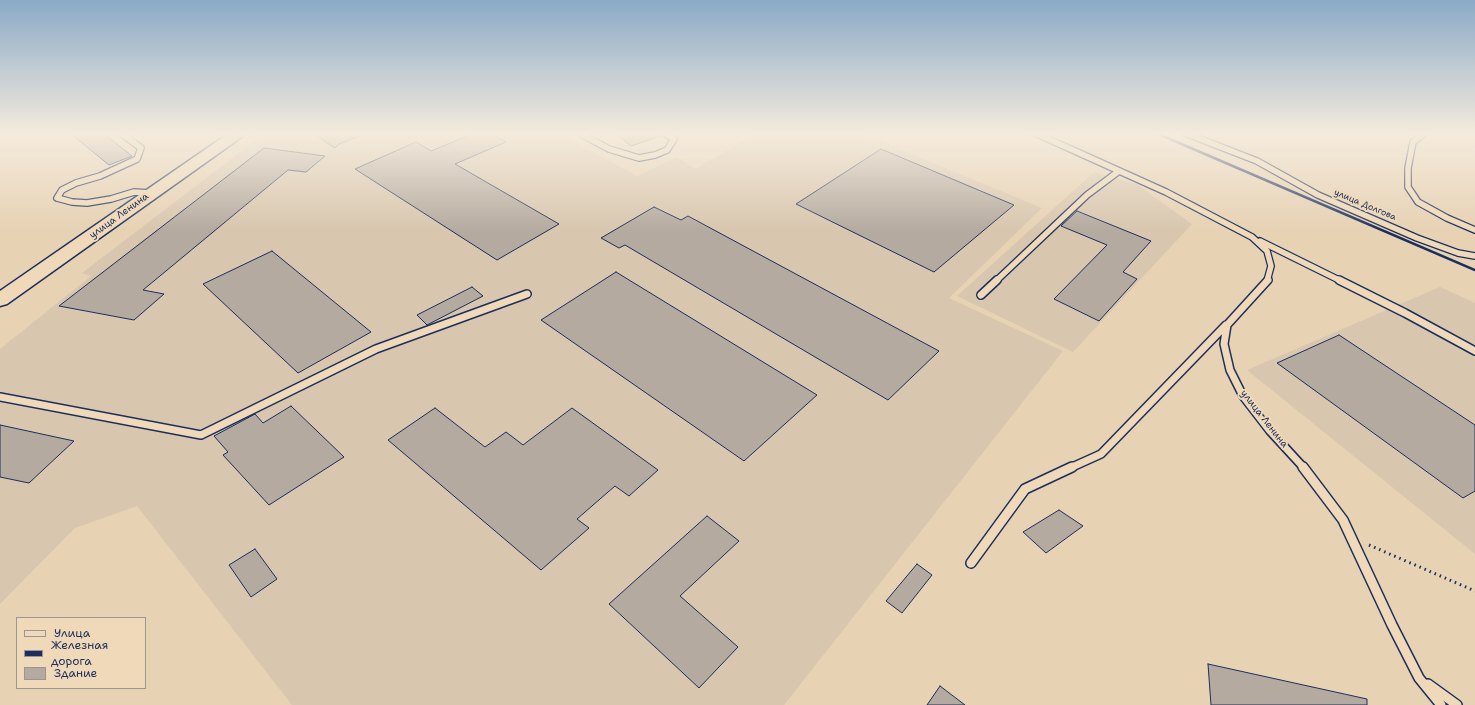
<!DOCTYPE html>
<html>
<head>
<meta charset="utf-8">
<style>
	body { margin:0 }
	#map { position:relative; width:1475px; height:705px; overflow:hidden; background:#e7d2b4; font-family:"Shantell Sans",sans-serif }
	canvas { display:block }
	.legend { position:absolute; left:16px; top:617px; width:130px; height:72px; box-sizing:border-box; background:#f0d9b8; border:1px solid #9b9594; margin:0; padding:5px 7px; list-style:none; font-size:12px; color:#1b2f5e }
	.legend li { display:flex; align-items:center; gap:8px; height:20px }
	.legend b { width:20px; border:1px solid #9b9594 }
</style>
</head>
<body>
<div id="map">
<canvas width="1475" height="705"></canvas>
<ul class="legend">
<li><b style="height:5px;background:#f0d9b8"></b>Улица</li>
<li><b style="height:5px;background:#1b2f5e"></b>Железная дорога</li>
<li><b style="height:11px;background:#b4aa9f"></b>Здание</li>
</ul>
</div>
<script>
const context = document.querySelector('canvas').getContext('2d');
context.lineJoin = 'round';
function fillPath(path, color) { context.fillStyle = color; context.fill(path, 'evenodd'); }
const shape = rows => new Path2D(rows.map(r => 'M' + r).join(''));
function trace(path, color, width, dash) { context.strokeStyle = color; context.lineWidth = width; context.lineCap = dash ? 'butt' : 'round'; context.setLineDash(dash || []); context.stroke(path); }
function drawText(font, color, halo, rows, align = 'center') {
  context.font = font + ' "Shantell Sans",sans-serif'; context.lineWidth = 4; context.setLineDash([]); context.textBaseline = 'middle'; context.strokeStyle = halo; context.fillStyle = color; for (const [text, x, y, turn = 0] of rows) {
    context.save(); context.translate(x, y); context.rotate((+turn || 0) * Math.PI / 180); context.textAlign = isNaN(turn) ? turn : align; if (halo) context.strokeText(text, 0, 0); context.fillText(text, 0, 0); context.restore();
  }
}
fillPath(shape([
	[265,133,561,133,576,143,637,176,677,157,695,169,758,133,852,133,885,143,1042,208,949,298,1063,351,784,705,292,705,137,506,75,528,0,604,0,349,91,276,82,273],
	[1094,172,1138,185,1192,224,1073,352,957,296],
	[1440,287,1475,303,1475,554,1247,370]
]), '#d8c6ae');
const building = shape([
	[70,133,103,133,132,156,109,165,70,133],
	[312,133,367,133,339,144,335,148,312,133],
	[475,133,490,133,506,142,455,164,559,224,497,260,355,169,416,142,431,151,475,133],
	[615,133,660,133,661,136,631,146,615,133],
	[264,148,325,156,306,172,288,170,143,290,164,294,134,320,59,306,264,148],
	[881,149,1014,205,934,272,796,204,881,149],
	[654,207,681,220,688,216,939,351,888,400,625,245,619,248,601,238,654,207],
	[1077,211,1151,241,1123,272,1137,279,1099,321,1054,299,1107,245,1061,226,1077,211],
	[272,251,371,332,298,373,203,284,272,251],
	[616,272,817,395,744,461,541,320,616,272],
	[472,287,483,296,427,325,417,315,472,287],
	[1339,335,1475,425,1475,491,1463,498,1277,363,1339,335],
	[291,406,344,457,269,505,223,455,228,452,214,436,255,414,263,423,291,406],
	[435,408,485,447,506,432,523,445,572,408,658,470,629,496,615,486,577,519,589,528,541,570,388,440,435,408],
	[0,425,74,441,29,483,0,477,0,425],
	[1059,510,1083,526,1046,553,1023,532,1059,510],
	[707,516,739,541,680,596,738,647,699,688,609,604,707,516],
	[255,549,277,579,251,597,229,565,255,549],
	[917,564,932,575,902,613,886,601,917,564],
	[1208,664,1367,699,1367,705,1211,705,1208,664],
	[940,686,965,705,927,705,940,686]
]);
fillPath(building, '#b4aa9f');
trace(building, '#1b2f5e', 1);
const serviceFar2 = shape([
	[121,133,141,148,137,159,100,176,76,183,62,190,57,198,72,202,87,203,111,199,134,192,150,193],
	[579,133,609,149,639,158,655,155,667,150,674,139,664,133],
	[1035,133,1166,192,1252,237,1267,251,1271,266,1267,281],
	[1185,133,1257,161,1318,195,1417,238,1458,253,1475,256],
	[1425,133,1413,142,1408,168,1408,187,1418,202,1447,218,1475,230],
	[1260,241,1341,281],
	[996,281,1087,195,1119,171]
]);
const serviceFar1 = shape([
	[1268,280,1227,325,1224,344,1230,370,1243,396,1270,431,1304,468],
	[1339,280,1405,313,1475,351],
	[981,295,997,280],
	[0,397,201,435,376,349,527,294],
	[1070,468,1101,454,1226,325]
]);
const service = shape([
	[1303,467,1343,520,1392,625,1419,678,1441,705],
	[971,563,1025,489,1072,467],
	[1428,684,1457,705]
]);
const primary = shape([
	[229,133,246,133,243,136,7,304,0,306,0,291,229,133]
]);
trace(serviceFar2, '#1b2f5e', 8);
trace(serviceFar1, '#1b2f5e', 10);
trace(service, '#1b2f5e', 12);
trace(primary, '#1b2f5e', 3);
trace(shape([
	[1369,545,1475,591]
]), '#1b2f5e', 3, [1.5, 4]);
trace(serviceFar2, '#f0d9b8', 5.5);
trace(serviceFar1, '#f0d9b8', 7);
trace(service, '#f0d9b8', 9);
fillPath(primary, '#f0d9b8');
trace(shape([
	[1156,133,1475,270]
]), '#1b2f5e', 2.5);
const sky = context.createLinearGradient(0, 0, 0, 231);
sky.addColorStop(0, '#8baac7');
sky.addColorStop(0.58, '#f4ebdd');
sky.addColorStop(1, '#f4ebdd00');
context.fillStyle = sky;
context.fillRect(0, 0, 1475, 231);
drawText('9px', '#1b2f5e', '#f0d9b8', [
	["улица Долгова",1365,205,23]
]);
drawText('10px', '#1b2f5e', '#f0d9b8', [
	["улица Ленина",119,216,-36],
	["улица Ленина",1264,419,52]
]);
</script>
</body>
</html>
